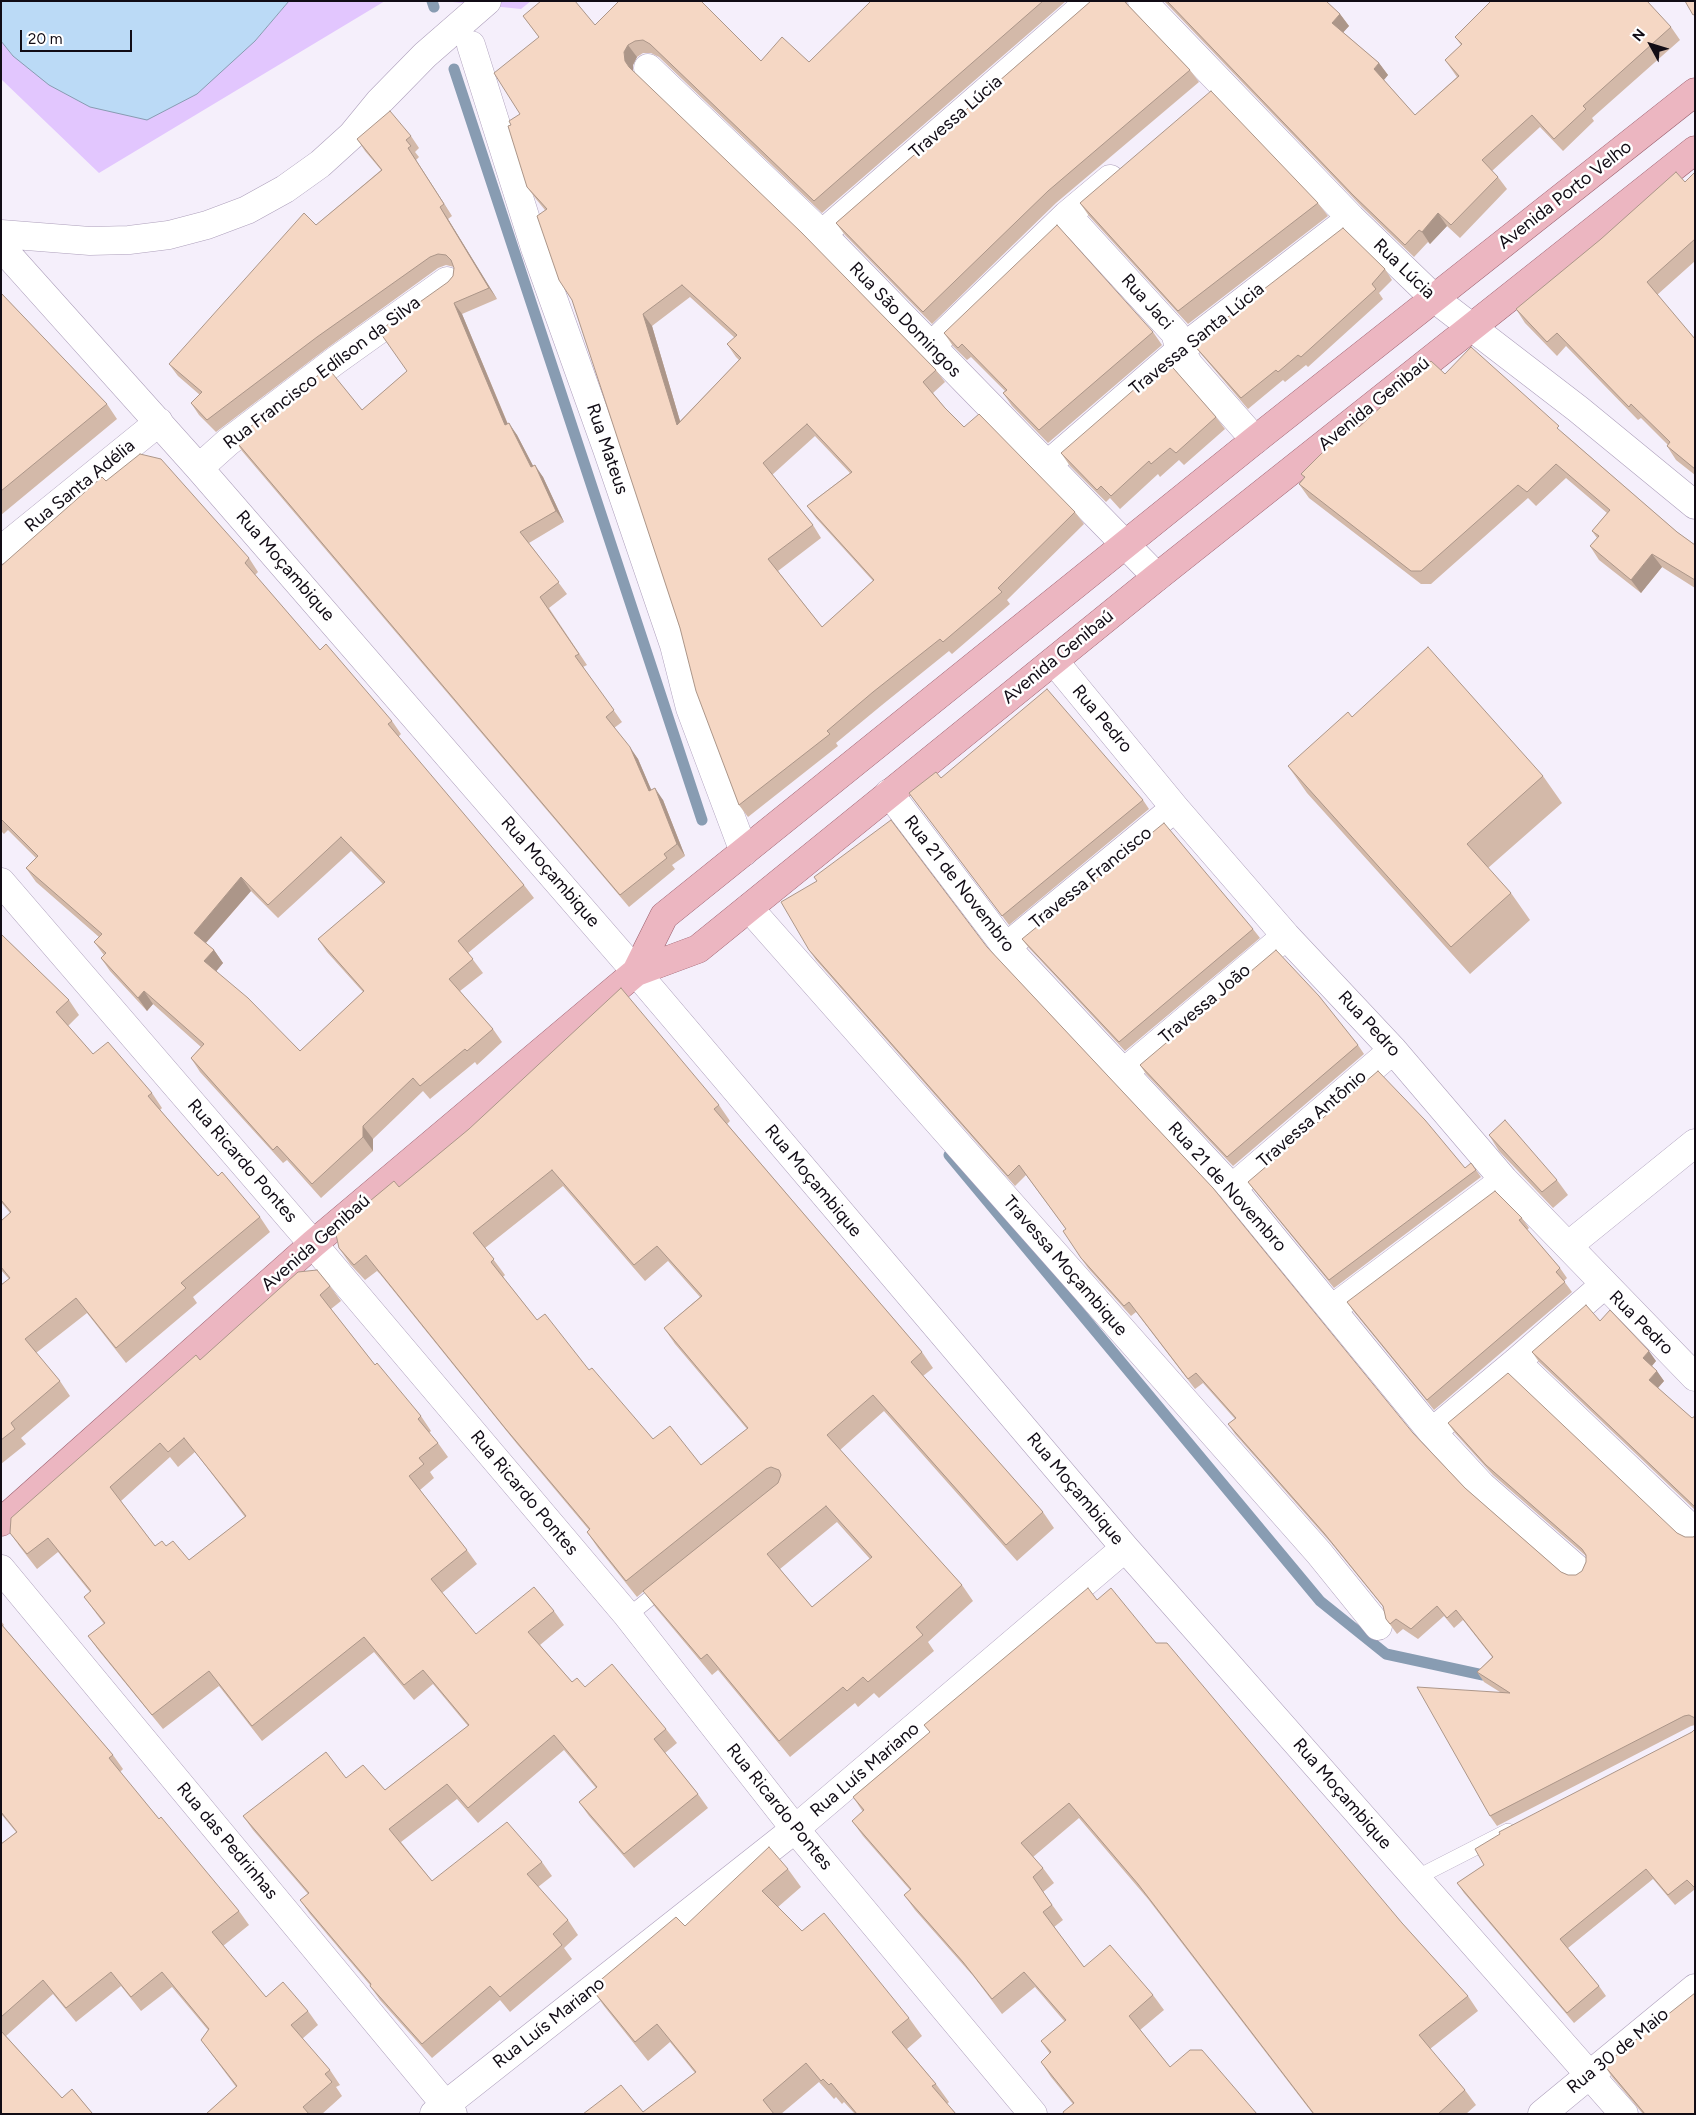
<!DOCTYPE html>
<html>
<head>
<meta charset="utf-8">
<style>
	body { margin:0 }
	#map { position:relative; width:1696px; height:2115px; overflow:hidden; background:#f5effb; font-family:Figtree,sans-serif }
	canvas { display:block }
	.frame { position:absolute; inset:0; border:2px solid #110c15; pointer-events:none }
	.north { position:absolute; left:1626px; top:20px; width:50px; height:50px; -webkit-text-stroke:4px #fff; paint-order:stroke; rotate:309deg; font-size:14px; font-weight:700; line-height:20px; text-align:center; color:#110c15 }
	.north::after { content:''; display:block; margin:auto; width:18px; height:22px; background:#110c15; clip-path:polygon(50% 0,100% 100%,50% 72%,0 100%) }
	.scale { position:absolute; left:20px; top:30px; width:112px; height:22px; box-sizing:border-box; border:2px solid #110c15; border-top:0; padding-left:6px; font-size:15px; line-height:18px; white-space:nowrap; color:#110c15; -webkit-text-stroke:4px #fff; paint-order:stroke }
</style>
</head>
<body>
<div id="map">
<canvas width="1696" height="2115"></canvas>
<div class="frame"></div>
<div class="north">N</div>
<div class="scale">20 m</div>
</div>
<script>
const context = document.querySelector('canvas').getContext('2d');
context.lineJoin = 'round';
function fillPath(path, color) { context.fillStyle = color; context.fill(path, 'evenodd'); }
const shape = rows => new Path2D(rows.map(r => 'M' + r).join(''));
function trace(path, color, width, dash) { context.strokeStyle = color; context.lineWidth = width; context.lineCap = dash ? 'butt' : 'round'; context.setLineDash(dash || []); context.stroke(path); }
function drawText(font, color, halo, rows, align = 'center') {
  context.font = font + ' Figtree,sans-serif'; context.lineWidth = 5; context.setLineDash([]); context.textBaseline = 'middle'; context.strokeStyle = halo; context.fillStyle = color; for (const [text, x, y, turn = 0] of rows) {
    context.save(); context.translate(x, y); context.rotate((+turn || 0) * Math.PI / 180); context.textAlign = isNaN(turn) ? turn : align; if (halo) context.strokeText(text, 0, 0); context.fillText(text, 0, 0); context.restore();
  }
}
fillPath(shape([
	[289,1,385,1,99,173,1,79,1,41,13,56,255,41],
	[443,1,531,1,521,9]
]), '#e2c6fe');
const water = shape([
	[1,1,289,1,255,41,197,94,147,120,90,107,49,85,13,56,1,41,1,1]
]);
fillPath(water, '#bbdaf6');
trace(water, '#889cb2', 1);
trace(shape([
	[432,1,434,7],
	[454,69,702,820],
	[949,1155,1320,1601,1386,1654,1483,1675,1493,1674]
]), '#889cb2', 11);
const service = shape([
	[628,1616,664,1587],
	[1416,1878,1508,1831]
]);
const minor = shape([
	[1142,1,1351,218,1435,299,1578,409,1695,505],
	[471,45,535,248,607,449,674,645,690,708,744,852],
	[648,68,822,234,1157,577],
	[1067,215,1175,333,1180,350,1189,365,1255,440],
	[1,234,90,241,129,240,169,235,207,225,247,210,285,189,320,164,352,135,379,102,425,55,487,1],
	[822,234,1090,1],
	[1,247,199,468,636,972,1125,1548,1624,2114],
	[930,347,1067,215,1110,179],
	[1047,465,1180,350,1351,218],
	[199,468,228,442,335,361,447,281],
	[1,550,159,422],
	[1054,661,1175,808,1286,936,1393,1050,1504,1180,1695,1377],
	[889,793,1006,947,1232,1188,1432,1432,1482,1486,1578,1570],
	[1,882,313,1244,628,1616,795,1829,1033,2114],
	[749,908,1319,1553,1378,1626],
	[1006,947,1175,808],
	[1123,1073,1286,936],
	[1232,1188,1393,1050],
	[1569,1245,1695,1143],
	[1332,1309,1504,1180],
	[1516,1362,1695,1532],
	[1432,1432,1516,1362,1604,1285],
	[1,1569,453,2114],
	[434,2114,795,1829,1125,1548],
	[1542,2114,1695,1988]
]);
const primary = shape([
	[636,972,664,916,1255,440,1695,92],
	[1,1522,313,1244,636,972,698,949,1157,577,1695,150]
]);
trace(service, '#ad9fbb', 16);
trace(minor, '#ad9fbb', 29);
trace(primary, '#985b6a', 29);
trace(service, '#fff', 15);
trace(minor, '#fff', 28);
trace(primary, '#ecb6c1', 28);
fillPath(shape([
	[871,1,1066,1,822,213,659,57,651,53,643,53,637,57,633,65,633,71,936,370,945,382,933,393,945,408,964,427,1075,512,1084,524,1007,600,1010,604,952,654,949,651,882,705,836,743,838,746,748,817,739,805,680,628,545,210,536,199,527,187,511,125,520,114,539,37,523,16,595,25,761,61,809,62],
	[690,297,735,338,727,344,736,357,739,360,680,421,652,326],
	[815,436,850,473,807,506,816,518,873,581,822,627,778,571,821,538,813,525,772,475],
	[1091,1,1127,1,1127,4,1190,70,1199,82,1056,203,932,324,845,235,836,223],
	[1164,1,1326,1,1340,14,1349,26,1343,32,1379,63,1388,75,1384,80,1415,115,1457,77,1445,60,1461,45,1455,37,1671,27,1680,40,1592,118,1594,121,1563,151,1540,127,1492,171,1498,177,1507,189,1460,238,1447,226,1430,244,1428,242,1414,257,1362,207],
	[411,136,419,148,415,152,419,157,416,160,452,216,448,219,497,299,462,314,508,424,517,435,533,466,543,477,564,522,529,543,567,594,549,608,587,665,583,667,622,722,614,728,638,759,651,790,663,800,685,856,672,865,675,869,629,907,242,451,234,439,362,410,407,371,448,282,453,276,454,268,454,267,446,265,438,268,326,349,216,432,199,415,191,403,200,395,178,376,169,364,316,225,381,170,365,151,357,139],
	[1695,172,1695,261,1657,295,1695,339,1695,475,1676,460,1667,446,1668,445,1641,418,1638,420,1566,346,1557,356,1525,323,1516,309,1685,182],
	[1080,203,1318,203,1328,216,1188,324,1089,216],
	[1385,269,1392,280,1379,293,1383,299,1308,367,1306,365,1285,382,1283,380,1248,409,1201,354,1193,344],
	[1,293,107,404,117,419,1,515],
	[1153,332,1162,345,1048,443,1012,406,1003,393,1005,391,971,357,967,360,953,346,944,333],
	[1445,374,1563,433,1677,532,1695,545,1695,588,1662,567,1641,593,1599,560,1590,546,1597,538,1592,531,1607,513,1566,478,1536,506,1528,498,1431,584,1421,584,1309,498,1299,484,1304,478,1301,474,1359,427],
	[1216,417,1225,429,1184,465,1179,460,1160,477,1158,474,1120,509,1110,498,1106,502,1070,466,1061,453],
	[106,481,249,558,258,572,255,575,320,650,392,721,401,734,398,737,524,885,534,898,468,953,483,973,460,991,493,1029,502,1042,477,1065,475,1062,430,1099,423,1091,373,1139,373,1151,321,1198,287,1160,283,1163,200,1072,191,1058,201,1047,153,1004,147,1011,110,971,101,958,104,955,94,942,99,937,36,882,26,868,36,858,8,830,4,834,1,831,1,566],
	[351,851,383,884,318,939,327,952,363,992,300,1051,216,971,223,963,214,950,206,943,251,891,278,918],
	[1352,717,1543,776,1562,803,1488,868,1511,893,1530,920,1470,974,1307,793,1288,766],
	[941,778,1143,800,1149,809,1009,925,909,793],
	[1253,929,1260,938,1125,1051,1029,948,1022,939],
	[1,934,69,1000,79,1015,68,1026,93,1054,152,1093,162,1108,160,1110,218,1176,260,1217,270,1232,193,1297,197,1303,126,1363,87,1313,36,1353,60,1381,70,1396,21,1438,26,1444,1,1464,1,1285,9,1279,1,1270,1,1221,10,1213,1,1202],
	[987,947,1413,1433,1465,1488,1561,1572,1568,1575,1576,1575,1582,1571,1586,1562,1586,1556,1493,1475,1455,1433,1448,1423,1685,1537,1693,1537,1695,1536,1695,1725,1691,1726,1497,1826,1490,1816,1500,1692,1484,1682,1477,1672,1492,1657,1463,1620,1454,1628,1444,1616,1418,1639,1403,1629,1397,1634,1386,1619,1384,1608,1331,1543,1235,1434,1228,1424,1235,1419,1203,1383,1195,1389,1136,1312,1131,1316,1088,1268,1081,1258,1066,1229,1026,1175,1015,1186,816,960,809,950],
	[1358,1045,1364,1054,1233,1166,1146,1074,1140,1065],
	[719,1105,730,1121,727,1124,922,1352,933,1368,923,1376,1043,1512,1054,1528,1017,1561,884,1411,840,1450,962,1585,973,1601,928,1642,934,1651,879,1698,874,1693,858,1707,855,1703,790,1757,718,1670,712,1675,655,1607,644,1591,637,1597,598,1548,587,1532,589,1530,517,1444,380,1274,377,1271,365,1280,350,1264,339,1248,399,1187],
	[563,1186,645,1281,668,1261,700,1297,664,1328,675,1344,747,1429,701,1465,653,1439,589,1370,537,1320,503,1277,505,1275,485,1248],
	[837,1522,870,1559,812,1607,780,1569],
	[1489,1135,1557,1180,1568,1195,1553,1208,1499,1151],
	[1476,1170,1481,1177,1334,1288,1254,1190,1248,1182],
	[1522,1218,1529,1228,1527,1230,1560,1268,1567,1278,1564,1281,1572,1292,1434,1410,1354,1312,1347,1302],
	[330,1286,341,1301,331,1309,375,1365,421,1416,431,1431,429,1433,438,1443,448,1457,430,1472,434,1478,420,1490,467,1550,477,1564,442,1593,476,1634,554,1611,564,1625,540,1645,572,1682,585,1687,666,1729,677,1743,665,1753,698,1794,708,1808,634,1868,589,1816,579,1802,596,1788,564,1750,478,1823,457,1799,401,1842,432,1881,542,1862,552,1876,538,1887,568,1920,578,1935,564,1948,572,1959,557,1972,510,2012,500,2000,432,2058,380,2000,370,1986,370,1985,310,1914,300,1900,308,1894,253,1830,243,1816,346,1778,385,1790,468,1726,433,1684,414,1700,374,1652,262,1741,219,1686,163,1729,99,1651,88,1636,104,1624,84,1597,90,1592,58,1552,37,1569,20,1547,10,1533,200,1360],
	[195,1452,245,1517,189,1560,166,1546,155,1546,121,1501,170,1457,178,1467],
	[1600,1321,1656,1361,1652,1366,1664,1381,1658,1388,1692,1418,1695,1416,1695,1510,1539,1362,1532,1352],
	[1097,1600,1156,1643,1402,1923,1468,1996,1478,2011,1430,2049,1465,2090,1476,2105,1466,2114,1313,2114,1148,1899,1079,1818,1033,1857,1043,1868,1054,1883,1043,1892,1063,1920,1054,1927,1084,1967,1153,1995,1164,2010,1140,2030,1170,2067,1257,2114,1073,2104,1051,2077,1041,2062,1050,2054,1041,2041,1065,2022,1035,1987,1002,2014,974,1977,915,1910,904,1895,910,1890,863,1836,852,1821,863,1812,853,1797,930,1732,924,1725],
	[1,1621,4,1625,3,1626,113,1755,123,1769,120,1772,159,1819,239,1911,249,1925,223,1946,266,1997,308,2011,318,2025,302,2039,330,2070,340,2085,336,2087,342,2096,322,2114,206,2114,236,2087,201,2040,208,2030,172,1987,141,2011,121,1986,76,2022,53,1994,6,2036,62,2098,72,2089,93,2114,1,2114,1,1844,16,1832,1,1814],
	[1695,1729,1695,1891,1694,1890,1675,1905,1653,1879,1568,1948,1599,1986,1606,1996,1574,2023,1464,1893,1457,1883,1692,1732],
	[788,1869,801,1887,778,1907,802,1931,909,2018,922,2036,907,2049,936,2084,949,2102,947,2104,956,2114,855,2114,844,2102,842,2104,836,2097,834,2099,819,2082,781,2114,583,2114,643,2112,695,2073,670,2042,648,2061,604,2006,591,1988,685,1926],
	[1604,2065,1695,2114,1643,2114,1612,2077]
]), '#d3b9a9');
fillPath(shape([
	[1340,14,1349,26,1341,35,1332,23],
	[628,45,637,57,633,65,633,73,637,79,625,61,624,52],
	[1379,63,1388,75,1382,82,1374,69],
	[408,148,416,160,452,216,444,204],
	[440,207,448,219,497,299,489,288],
	[1438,213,1447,226,1430,244,1422,232],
	[454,303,462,314,513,437,505,425],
	[643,314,652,326,685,438,677,425],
	[509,423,517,435,540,479,531,467],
	[535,465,543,477,564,522,556,511],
	[1652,554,1662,567,1641,593,1631,580],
	[630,747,638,759,657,803,649,791],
	[655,788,663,800,685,856,677,844],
	[241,877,251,891,203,946,194,933],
	[214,950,223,963,214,974,204,961],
	[144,991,153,1004,147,1011,138,998],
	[363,1126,373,1139,373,1151,363,1137],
	[1649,1351,1656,1361,1650,1368,1643,1358],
	[1657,1371,1664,1381,1656,1390,1649,1380]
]), '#ac9689');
const building = shape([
	[541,1,575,1,595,25,619,1,701,1,761,61,782,37,809,62,871,1,1043,1,814,201,650,44,643,40,635,41,628,45,624,52,625,61,629,67,802,233,936,370,923,382,945,408,964,427,979,414,1075,512,998,588,1002,592,943,642,940,639,873,692,827,731,830,734,739,805,696,691,680,628,572,300,559,280,537,216,547,209,527,187,508,126,511,125,509,121,520,114,494,73,539,37,523,16,541,1],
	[682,285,737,335,727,344,741,358,677,425,643,314,682,285],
	[807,424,852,472,807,506,874,580,822,627,768,559,813,525,763,463,807,424],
	[1091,1,1124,1,1190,70,1048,191,923,312,836,223,1091,1],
	[1167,1,1326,1,1340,14,1332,23,1379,63,1374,69,1415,115,1459,76,1445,60,1462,44,1455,37,1491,1,1647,1,1671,27,1583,106,1586,109,1554,139,1532,115,1482,160,1498,177,1451,225,1438,213,1422,232,1419,230,1405,245,1353,195,1167,1],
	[1685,1,1695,1,1695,14,1693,15,1685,1],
	[1211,91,1318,203,1178,311,1080,203,1211,91],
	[390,111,411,136,406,140,411,146,408,148,444,204,440,207,489,288,454,303,505,425,509,423,531,467,535,465,556,511,520,532,559,582,540,597,579,654,575,656,614,710,606,717,630,747,649,791,655,788,677,844,664,854,667,858,620,895,234,439,328,368,362,410,407,371,379,331,448,282,453,276,454,268,451,260,446,255,438,254,430,257,317,337,207,420,191,403,202,392,169,364,304,213,316,225,382,170,357,139,390,111],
	[1676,172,1685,182,1695,172,1695,239,1647,282,1695,339,1695,469,1667,446,1670,442,1631,404,1629,407,1557,333,1547,342,1516,309,1601,239,1676,172],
	[1057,225,1153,332,1039,430,1003,393,1007,390,962,344,958,348,944,333,1057,225],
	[1343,228,1385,269,1372,284,1376,289,1301,357,1298,355,1278,372,1276,370,1241,398,1193,344,1343,228],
	[1,293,107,404,1,491,1,293],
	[1471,347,1559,426,1557,428,1677,532,1695,545,1695,580,1652,554,1631,580,1590,546,1599,536,1592,531,1610,510,1556,464,1527,492,1518,485,1421,571,1411,571,1299,484,1305,477,1301,474,1332,443,1345,427,1353,420,1359,427,1431,361,1445,374,1471,347],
	[1167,361,1216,417,1176,453,1170,448,1151,464,1149,461,1111,496,1101,486,1097,490,1061,453,1167,361],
	[140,454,161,459,249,558,245,563,320,650,326,644,392,721,388,724,524,885,458,941,473,959,449,979,493,1029,467,1051,465,1049,420,1086,413,1078,363,1126,363,1137,312,1184,277,1146,273,1150,191,1058,204,1044,144,991,138,998,101,958,106,953,94,942,102,934,26,868,38,856,1,819,1,566,102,477,106,481,140,454],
	[341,837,385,882,318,939,364,991,300,1051,248,998,204,961,214,950,194,933,241,877,268,905,341,837],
	[1428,647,1543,776,1467,844,1511,893,1451,947,1288,766,1348,712,1352,717,1428,647],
	[1047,689,1143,800,1002,916,909,793,936,772,941,778,1047,689],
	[891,820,987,947,1213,1188,1413,1433,1465,1488,1561,1572,1568,1575,1576,1575,1582,1571,1586,1562,1586,1555,1582,1549,1486,1465,1448,1423,1508,1373,1677,1533,1685,1537,1693,1537,1695,1536,1695,1718,1689,1715,1684,1716,1490,1816,1417,1687,1510,1693,1477,1672,1493,1657,1456,1610,1447,1618,1437,1606,1411,1629,1396,1619,1390,1624,1386,1619,1383,1606,1324,1533,1228,1424,1236,1418,1196,1373,1188,1379,1129,1302,1124,1306,1081,1258,1063,1231,1066,1229,1019,1165,1008,1176,809,950,781,902,817,881,814,877,891,820],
	[1164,823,1253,929,1119,1042,1022,939,1164,823],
	[1,934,69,1000,56,1012,93,1054,108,1042,152,1093,148,1096,185,1139,218,1176,222,1172,260,1217,181,1283,186,1288,116,1348,76,1298,25,1339,60,1381,11,1423,15,1429,1,1440,1,1285,10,1278,1,1267,1,1221,11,1212,1,1200,1,934],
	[1276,950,1319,996,1358,1045,1227,1157,1140,1065,1276,950],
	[621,988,719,1105,714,1109,922,1352,911,1362,1043,1512,1006,1545,873,1395,827,1435,962,1585,916,1627,923,1635,868,1682,863,1677,847,1691,843,1687,779,1741,707,1654,701,1659,643,1591,778,1483,781,1475,779,1470,771,1467,766,1469,626,1581,587,1532,590,1529,505,1428,369,1259,366,1255,354,1265,339,1248,335,1230,394,1181,399,1187,469,1129,621,988],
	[552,1170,634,1265,657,1246,702,1296,664,1328,748,1428,701,1465,670,1426,653,1439,592,1368,589,1370,545,1314,537,1320,491,1262,494,1259,473,1233,552,1170],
	[826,1506,872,1557,812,1607,767,1554,826,1506],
	[1378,1071,1425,1120,1465,1168,1471,1163,1476,1170,1329,1280,1248,1182,1378,1071],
	[1505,1120,1557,1180,1542,1192,1489,1135,1505,1120],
	[1495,1191,1522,1218,1519,1220,1560,1268,1556,1272,1565,1282,1427,1400,1347,1302,1495,1191],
	[317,1270,330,1286,320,1295,375,1365,377,1363,421,1416,418,1419,438,1443,419,1458,424,1464,409,1476,467,1550,431,1579,476,1634,534,1587,554,1611,528,1632,572,1682,577,1678,585,1687,612,1664,666,1729,654,1739,698,1794,624,1854,579,1802,597,1787,554,1735,468,1808,447,1784,389,1829,432,1881,507,1822,542,1862,527,1874,568,1920,553,1934,562,1945,547,1958,500,1997,490,1986,422,2044,370,1986,371,1984,300,1900,309,1893,243,1816,326,1752,346,1778,363,1765,385,1790,469,1725,423,1670,404,1685,364,1637,252,1726,209,1671,152,1715,88,1636,105,1623,84,1597,91,1591,48,1538,27,1554,10,1533,11,1518,196,1355,200,1360,298,1272,317,1270],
	[184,1438,246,1516,189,1560,173,1541,166,1546,162,1541,155,1546,110,1487,160,1443,168,1452,184,1438],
	[1586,1305,1600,1321,1610,1310,1649,1351,1643,1358,1657,1371,1649,1380,1692,1418,1695,1416,1695,1507,1532,1352,1586,1305],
	[1088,1588,1097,1600,1111,1588,1156,1643,1167,1643,1402,1923,1468,1996,1419,2035,1465,2090,1438,2114,1314,2114,1138,1884,1069,1803,1021,1843,1043,1868,1033,1877,1052,1905,1043,1912,1084,1967,1110,1945,1153,1995,1129,2016,1170,2067,1190,2050,1202,2050,1257,2114,1064,2114,1063,2112,1074,2103,1041,2062,1051,2052,1041,2041,1066,2020,1024,1972,992,1999,963,1962,904,1895,911,1889,852,1821,864,1810,853,1797,930,1732,924,1725,1088,1588],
	[1,1624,113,1755,109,1758,159,1819,161,1817,239,1911,212,1932,266,1997,283,1982,308,2011,291,2025,330,2070,325,2074,332,2082,303,2107,309,2114,206,2114,237,2086,201,2040,209,2029,162,1972,131,1997,111,1972,66,2008,43,1980,1,2017,1,1844,17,1832,1,1812,1,1624],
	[1695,1729,1695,1888,1687,1880,1668,1895,1646,1869,1560,1939,1599,1986,1567,2013,1457,1883,1484,1865,1475,1849,1500,1834,1499,1832,1692,1732,1695,1729],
	[769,1847,788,1869,762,1891,802,1931,824,1913,909,2018,892,2032,936,2084,932,2086,956,2114,857,2114,831,2083,829,2085,823,2079,821,2081,806,2063,763,2100,774,2114,583,2114,621,2085,643,2112,696,2072,657,2024,635,2042,591,1988,676,1917,685,1926,769,1847],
	[1695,1993,1695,2114,1645,2114,1604,2065,1695,1993],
	[1,2031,62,2098,72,2089,92,2113,91,2114,1,2114,1,2031]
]);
fillPath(building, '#f5d7c4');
trace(building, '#ac9689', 1);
drawText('18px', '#110c15', '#fff', [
	["Travessa Lúcia",956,117,-41],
	["Avenida Porto Velho",1565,195,-38],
	["Rua Lúcia",1404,269,44],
	["Rua Jaci",1147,302,48],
	["Rua São Domingos",905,320,46],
	["Travessa Santa Lúcia",1197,339,-39],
	["Rua Francisco Edílson da Silva",322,373,-37],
	["Avenida Genibaú",1374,404,-39],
	["Rua Mateus",607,449,71],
	["Rua Santa Adélia",80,486,-39],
	["Rua Moçambique",285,566,49],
	["Avenida Genibaú",1058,657,-39],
	["Rua Pedro",1102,719,50],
	["Rua Moçambique",550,872,49],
	["Travessa Francisco",1091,878,-39],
	["Rua 21 de Novembro",959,884,52],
	["Travessa João",1205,1004,-40],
	["Rua Pedro",1369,1024,47],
	["Travessa Antônio",1312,1119,-41],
	["Rua Ricardo Pontes",242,1161,49],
	["Rua Moçambique",813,1181,50],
	["Rua 21 de Novembro",1227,1187,48],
	["Avenida Genibaú",316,1243,-41],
	["Travessa Moçambique",1065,1266,49],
	["Rua Pedro",1641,1323,45],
	["Rua Moçambique",1075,1489,50],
	["Rua Ricardo Pontes",524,1493,50],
	["Rua Luís Mariano",865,1770,-40],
	["Rua Moçambique",1342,1794,49],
	["Rua Ricardo Pontes",779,1807,51],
	["Rua das Pedrinhas",227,1841,50],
	["Rua Luís Mariano",549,2023,-38],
	["Rua 30 de Maio",1618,2051,-39]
]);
</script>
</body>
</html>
